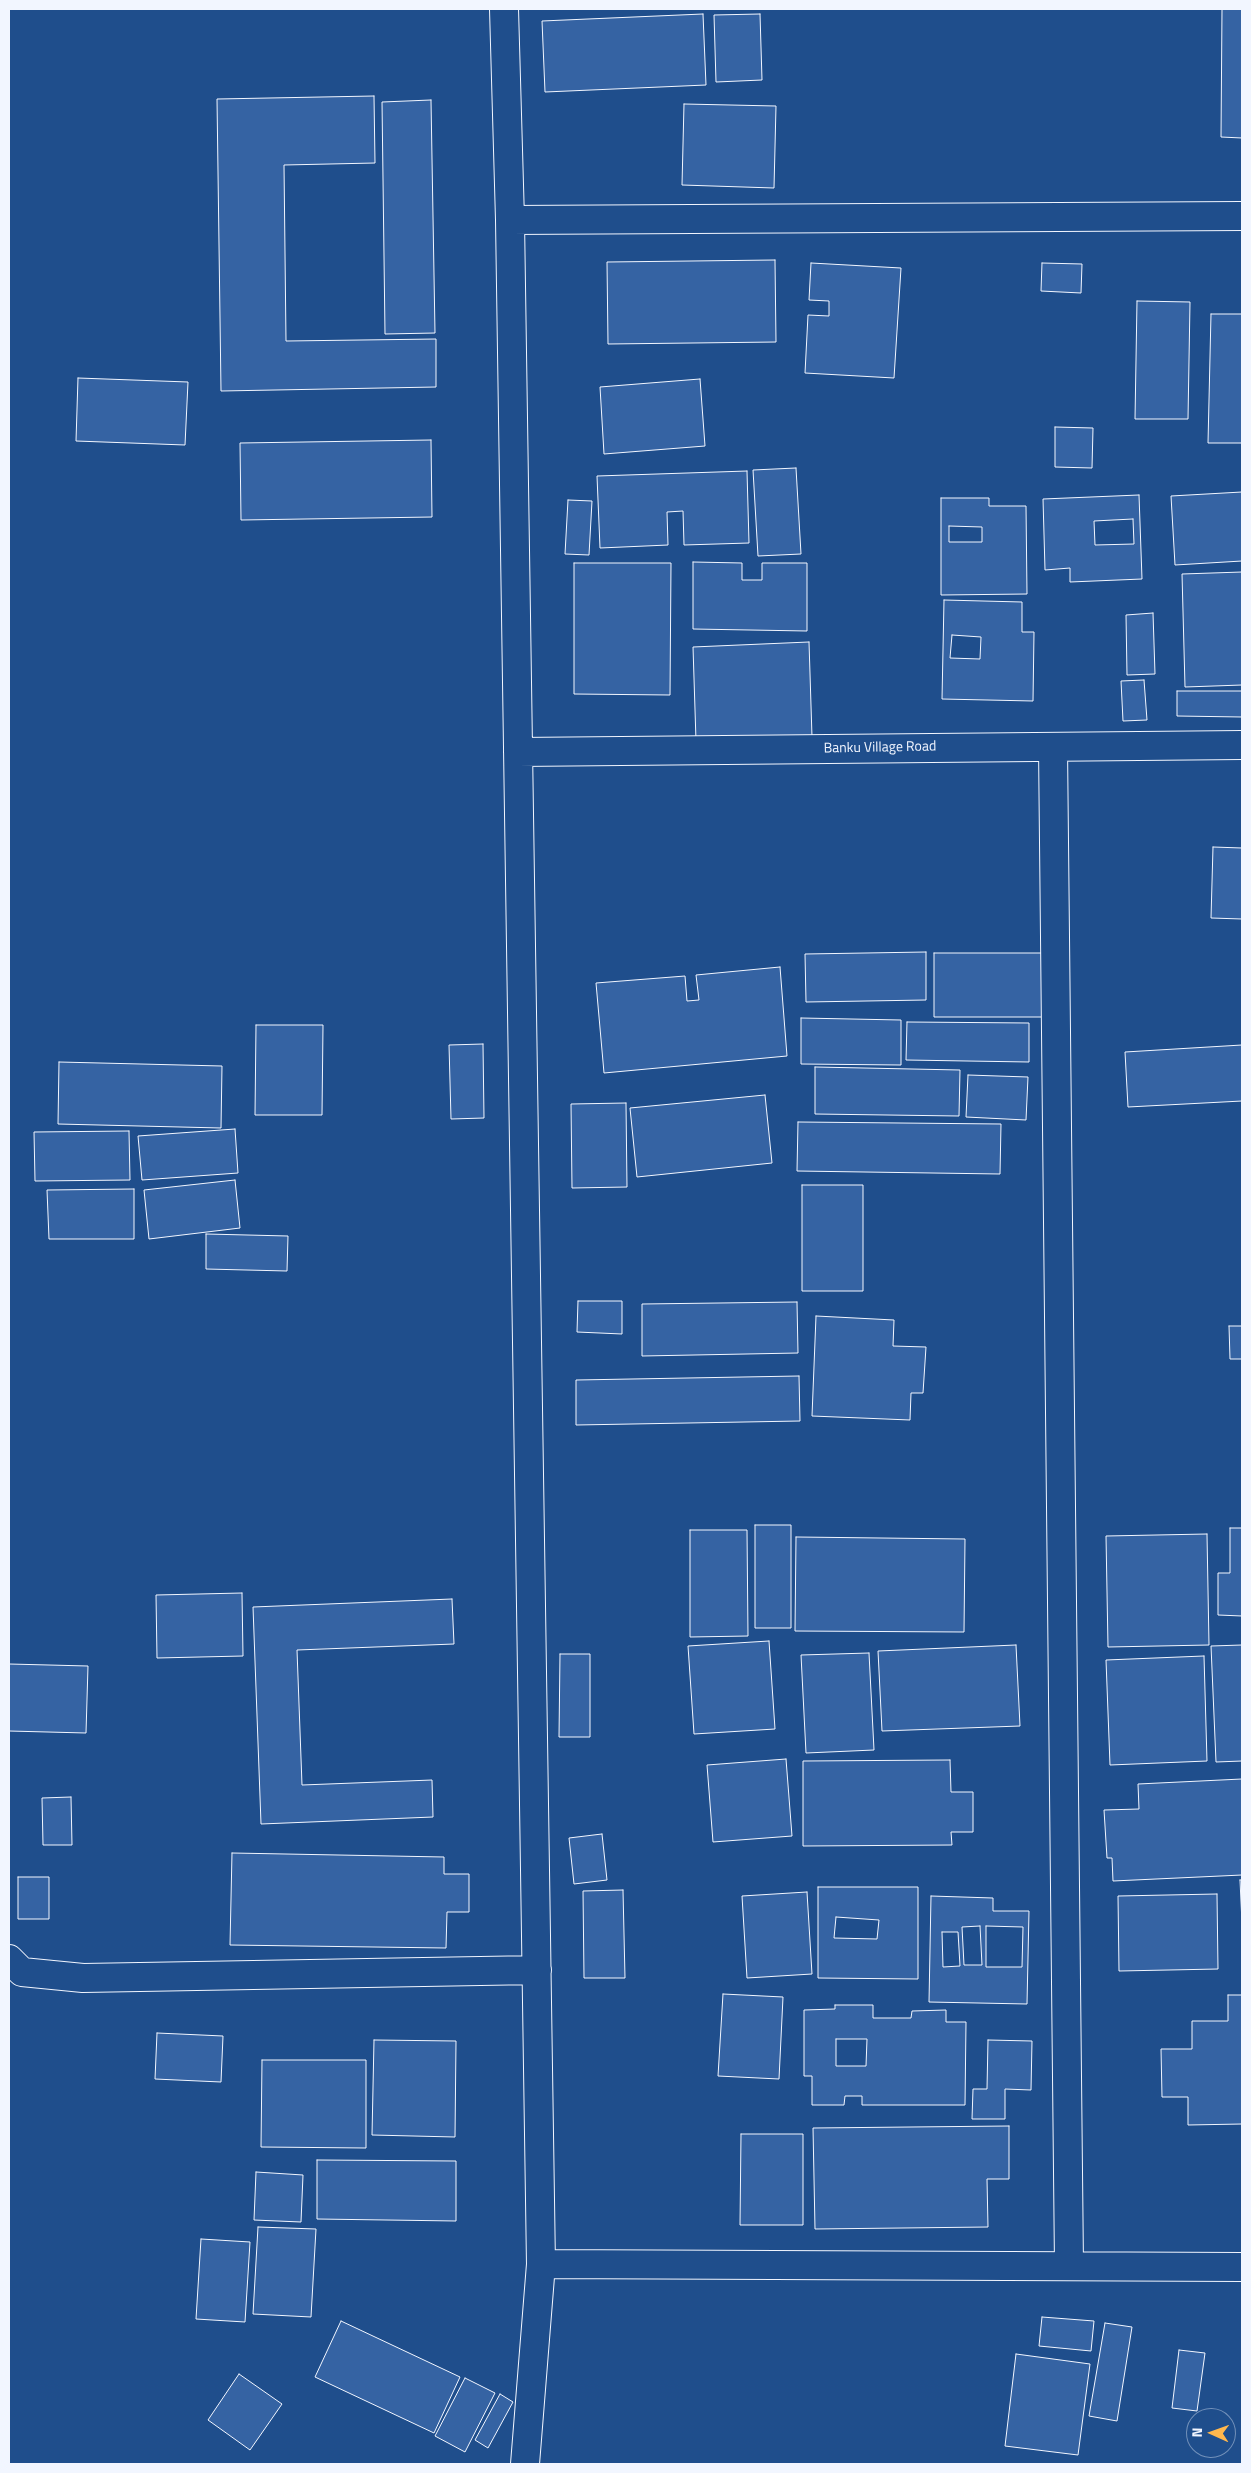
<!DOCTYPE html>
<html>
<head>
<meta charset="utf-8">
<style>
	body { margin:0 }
	#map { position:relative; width:1251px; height:2473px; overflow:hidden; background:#1f4e8c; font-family:"Titillium Web",sans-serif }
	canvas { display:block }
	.frame { position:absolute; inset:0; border:10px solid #f2f6ff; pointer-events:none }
	.north { position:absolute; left:1186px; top:2408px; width:50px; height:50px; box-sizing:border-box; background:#1f4e8c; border:1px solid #7391ba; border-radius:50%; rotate:272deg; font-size:14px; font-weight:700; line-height:20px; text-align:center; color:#f2f6ff }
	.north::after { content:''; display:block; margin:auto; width:18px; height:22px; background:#ffb74d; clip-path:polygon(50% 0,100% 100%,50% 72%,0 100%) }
</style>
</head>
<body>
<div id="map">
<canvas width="1251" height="2473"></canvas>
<div class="frame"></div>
<div class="north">N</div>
</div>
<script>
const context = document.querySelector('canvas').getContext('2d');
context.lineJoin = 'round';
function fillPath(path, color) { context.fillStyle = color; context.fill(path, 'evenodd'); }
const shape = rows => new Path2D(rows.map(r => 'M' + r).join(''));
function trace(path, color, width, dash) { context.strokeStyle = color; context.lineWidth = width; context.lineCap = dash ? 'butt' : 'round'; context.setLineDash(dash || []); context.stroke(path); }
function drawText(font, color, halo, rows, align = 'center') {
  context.font = font + ' "Titillium Web",sans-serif'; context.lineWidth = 4; context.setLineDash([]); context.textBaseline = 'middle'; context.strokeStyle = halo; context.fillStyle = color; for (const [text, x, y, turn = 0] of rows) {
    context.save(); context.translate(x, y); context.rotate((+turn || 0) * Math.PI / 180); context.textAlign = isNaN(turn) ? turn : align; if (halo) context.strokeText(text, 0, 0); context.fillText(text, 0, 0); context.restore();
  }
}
const building = shape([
	[1222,9,1242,9,1242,138,1221,137,1222,9],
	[703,14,706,85,545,92,542,21,703,14],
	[760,14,762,80,716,82,714,15,760,14],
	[374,96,375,163,284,165,286,341,436,339,436,387,221,391,217,99,374,96],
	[431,100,435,333,385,334,382,102,431,100],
	[684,104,776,106,774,188,682,185,684,104],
	[775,260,776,342,608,344,607,262,775,260],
	[811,263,901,268,894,378,805,373,808,315,829,316,829,301,809,300,811,263],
	[1042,263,1082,264,1081,293,1041,291,1042,263],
	[1137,301,1190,302,1188,419,1135,419,1137,301],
	[1211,314,1242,314,1242,443,1208,443,1211,314],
	[78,378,188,382,185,445,76,441,78,378],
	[700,379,705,446,604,454,600,387,700,379],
	[1055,427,1093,428,1092,468,1055,467,1055,427],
	[431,440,432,517,241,520,240,443,431,440],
	[796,468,801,554,758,556,753,470,796,468],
	[747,471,749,543,684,545,683,511,667,512,668,545,600,548,597,476,747,471],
	[1242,492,1242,561,1175,565,1171,496,1242,492],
	[1139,495,1142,579,1070,582,1070,568,1045,570,1043,499,1139,495],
	[1133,519,1134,544,1095,545,1094,521,1133,519],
	[941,498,989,498,989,506,1026,506,1027,594,941,595,941,498],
	[949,526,982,527,982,542,949,542,949,526],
	[568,500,592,501,589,555,565,554,568,500],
	[693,562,742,563,742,580,762,580,762,563,807,563,807,631,693,629,693,562],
	[574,563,671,563,670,695,574,694,574,563],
	[1242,572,1242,685,1185,687,1182,574,1242,572],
	[944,600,1022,602,1022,632,1034,632,1033,701,942,699,944,600],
	[952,635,981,637,980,659,950,658,952,635],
	[1153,613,1155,674,1127,675,1126,615,1153,613],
	[809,642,812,737,696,741,693,647,809,642],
	[1144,680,1147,720,1123,721,1121,681,1144,680],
	[1177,691,1242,691,1242,717,1177,716,1177,691],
	[1213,847,1242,848,1242,919,1211,918,1213,847],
	[926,952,926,1000,806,1002,805,954,926,952],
	[934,953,1045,953,1045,1017,934,1017,934,953],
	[780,967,787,1056,604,1073,596,983,685,976,687,1001,699,1000,696,975,780,967],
	[801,1018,901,1020,901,1065,801,1064,801,1018],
	[907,1022,1029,1023,1029,1062,906,1060,907,1022],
	[256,1025,323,1025,322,1115,255,1115,256,1025],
	[483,1044,484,1118,451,1119,449,1045,483,1044],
	[1242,1045,1242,1101,1128,1107,1125,1052,1242,1045],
	[59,1062,222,1066,221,1128,58,1124,59,1062],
	[815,1067,960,1070,959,1116,815,1114,815,1067],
	[968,1075,1028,1077,1026,1120,966,1117,968,1075],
	[765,1095,772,1163,637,1177,630,1108,765,1095],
	[626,1103,627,1187,572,1188,571,1104,626,1103],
	[798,1122,1001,1124,1000,1174,797,1171,798,1122],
	[235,1129,238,1173,142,1180,138,1136,235,1129],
	[129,1131,130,1180,35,1181,34,1132,129,1131],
	[235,1180,240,1228,149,1239,144,1190,235,1180],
	[802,1185,863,1185,863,1291,802,1291,802,1185],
	[134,1189,134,1239,49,1239,47,1190,134,1189],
	[206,1234,288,1236,287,1271,206,1269,206,1234],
	[578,1301,622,1301,622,1334,577,1332,578,1301],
	[797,1302,798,1353,642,1356,642,1304,797,1302],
	[816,1316,894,1320,893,1346,926,1347,923,1393,911,1393,910,1420,812,1416,816,1316],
	[1229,1326,1242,1326,1242,1359,1230,1359,1229,1326],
	[799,1376,800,1421,576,1425,576,1380,799,1376],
	[755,1525,791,1525,791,1628,755,1628,755,1525],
	[1230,1528,1242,1528,1242,1616,1218,1615,1218,1573,1230,1573,1230,1528],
	[690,1530,747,1530,748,1636,690,1637,690,1530],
	[1207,1534,1209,1645,1108,1647,1106,1536,1207,1534],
	[796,1537,965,1539,964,1632,795,1631,796,1537],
	[242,1593,243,1656,157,1658,156,1595,242,1593],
	[452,1599,454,1644,297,1650,302,1785,432,1780,433,1817,261,1824,253,1607,452,1599],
	[769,1641,775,1729,694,1734,688,1646,769,1641],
	[1016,1645,1020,1726,882,1731,878,1651,1016,1645],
	[1242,1645,1242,1761,1216,1762,1211,1646,1242,1645],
	[869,1653,874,1750,806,1753,801,1655,869,1653],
	[560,1654,590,1654,590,1737,559,1737,560,1654],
	[1204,1656,1207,1761,1110,1765,1106,1660,1204,1656],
	[9,1664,88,1666,86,1733,9,1731,9,1664],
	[786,1759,792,1836,713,1842,707,1765,786,1759],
	[950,1760,951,1792,973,1792,973,1832,951,1832,952,1845,803,1846,803,1761,950,1760],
	[1242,1779,1242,1875,1113,1881,1112,1858,1107,1858,1104,1810,1139,1809,1138,1784,1242,1779],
	[71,1797,72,1845,43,1845,42,1798,71,1797],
	[602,1834,607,1880,574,1884,569,1838,602,1834],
	[232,1853,444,1857,444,1874,469,1874,469,1912,447,1912,446,1948,230,1945,232,1853],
	[18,1877,49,1877,49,1919,18,1919,18,1877],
	[1240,1880,1242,1880,1242,1923,1240,1880],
	[818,1887,918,1887,918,1979,818,1978,818,1887],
	[836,1917,879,1920,877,1939,834,1938,836,1917],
	[623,1890,625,1978,584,1978,583,1891,623,1890],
	[807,1892,812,1974,747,1978,742,1896,807,1892],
	[1217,1894,1218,1969,1119,1971,1118,1896,1217,1894],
	[931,1896,993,1898,993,1911,1029,1911,1027,2004,929,2002,931,1896],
	[980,1926,982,1965,964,1965,962,1927,980,1926],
	[986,1926,1023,1927,1022,1967,986,1967,986,1926],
	[942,1932,958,1932,960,1966,943,1967,942,1932],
	[723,1994,783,1997,779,2079,718,2076,723,1994],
	[1228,1995,1242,1995,1242,2124,1188,2125,1188,2097,1162,2097,1161,2049,1192,2049,1192,2021,1228,2021,1228,1995],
	[835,2005,873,2005,873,2018,911,2018,912,2011,946,2010,946,2022,966,2022,965,2105,862,2105,862,2096,845,2096,844,2105,812,2105,812,2076,804,2076,804,2010,835,2009,835,2005],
	[836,2039,867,2039,866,2066,836,2066,836,2039],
	[157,2033,223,2036,221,2082,155,2079,157,2033],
	[374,2040,456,2041,455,2137,372,2135,374,2040],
	[988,2040,1032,2041,1031,2090,1005,2089,1005,2119,972,2119,973,2089,987,2089,988,2040],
	[262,2060,366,2060,366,2148,261,2147,262,2060],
	[1009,2126,1009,2179,987,2179,988,2227,815,2229,813,2128,1009,2126],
	[741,2134,803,2134,803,2225,740,2225,741,2134],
	[317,2160,456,2161,456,2221,317,2219,317,2160],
	[256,2172,303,2175,301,2222,254,2220,256,2172],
	[258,2227,316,2229,311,2317,253,2314,258,2227],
	[201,2239,250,2242,245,2322,196,2319,201,2239],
	[1042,2317,1094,2321,1091,2351,1039,2346,1042,2317],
	[341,2321,460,2377,434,2433,315,2377,341,2321],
	[1105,2323,1132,2327,1117,2421,1089,2416,1105,2323],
	[1179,2350,1205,2353,1197,2411,1172,2408,1179,2350],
	[1016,2354,1090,2364,1078,2455,1005,2446,1016,2354],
	[239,2374,282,2404,250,2450,208,2420,239,2374],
	[465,2378,495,2393,465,2452,435,2436,465,2378],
	[500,2394,513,2402,488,2448,475,2440,500,2394]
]);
fillPath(building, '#3563a3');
trace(building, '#f2f6ff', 1);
const street = shape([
	[504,9,510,220,541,2264,525,2464],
	[510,220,1242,216],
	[1053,747,1069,2266],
	[518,752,1242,745],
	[9,1959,22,1972,83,1978,537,1970],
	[541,2264,1242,2267]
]);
trace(street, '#f2f6ff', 30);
trace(street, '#1f4e8c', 28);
drawText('14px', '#f2f6ff', '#1f4e8c', [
	["Banku Village Road",880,748,-1]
]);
</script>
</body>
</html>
